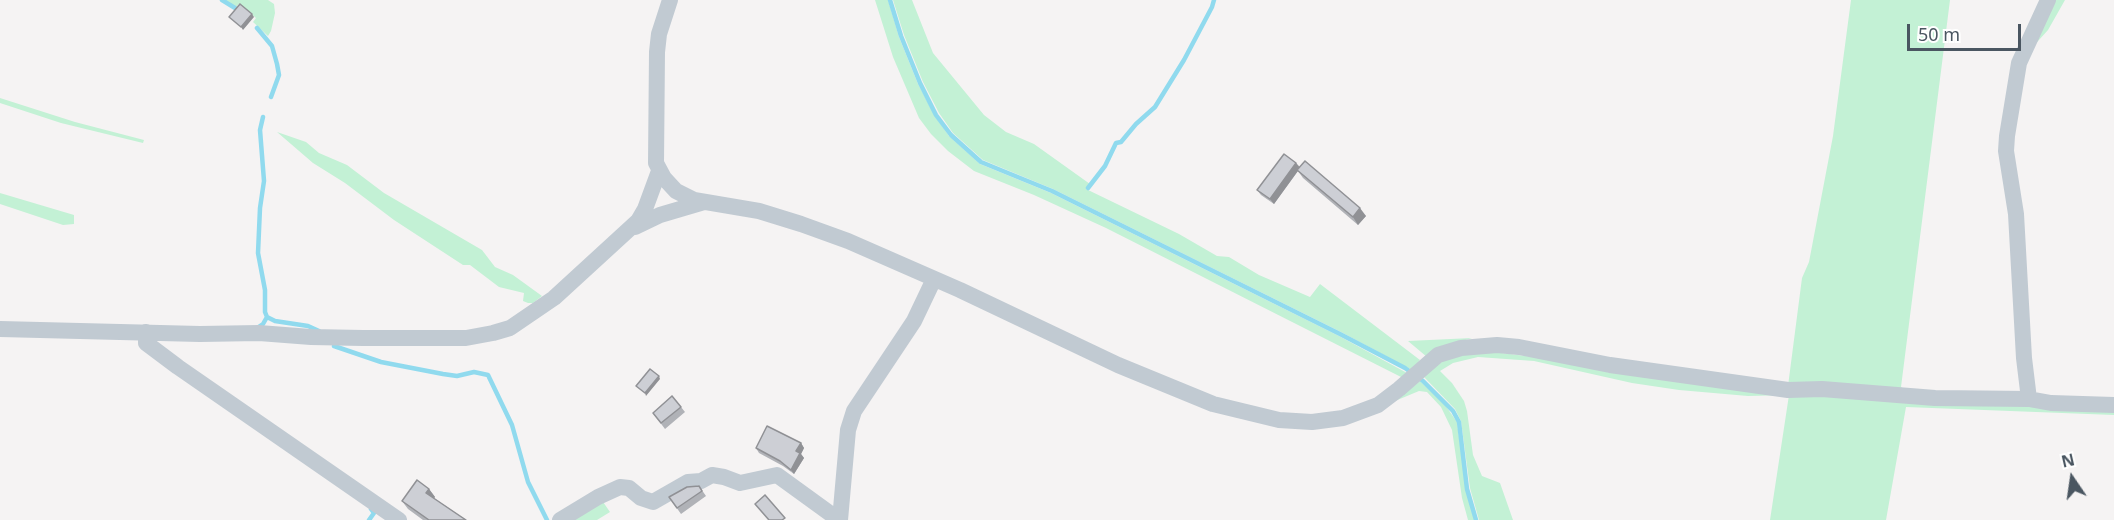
<!DOCTYPE html>
<html>
<head>
<meta charset="utf-8">
<style>
	body { margin:0 }
	#map { position:relative; width:2114px; height:520px; overflow:hidden; background:#f5f3f3; font-family:"Noto Sans",sans-serif }
	canvas { display:block }
	.north { position:absolute; left:2042px; top:448px; width:60px; height:60px; -webkit-text-stroke:4px #fff; paint-order:stroke; rotate:347deg; font-size:16px; font-weight:700; line-height:24px; text-align:center; color:#4a5661 }
	.north::after { content:''; display:block; margin:auto; width:21px; height:27px; background:#4a5661; clip-path:polygon(50% 0,100% 100%,50% 72%,0 100%) }
	.scale { position:absolute; left:1907px; top:24px; width:114px; height:27px; box-sizing:border-box; border:3px solid #4a5661; border-top:0; padding-left:8px; font-size:18px; line-height:21px; white-space:nowrap; color:#4a5661; -webkit-text-stroke:4px #fff; paint-order:stroke }
</style>
</head>
<body>
<div id="map">
<canvas width="2114" height="520"></canvas>
<div class="north">N</div>
<div class="scale">50 m</div>
</div>
<script>
const context = document.querySelector('canvas').getContext('2d');
context.lineJoin = 'round';
function fillPath(path, color) { context.fillStyle = color; context.fill(path, 'evenodd'); }
const shape = rows => new Path2D(rows.map(r => 'M' + r).join(''));
function trace(path, color, width, dash) { context.strokeStyle = color; context.lineWidth = width; context.lineCap = dash ? 'butt' : 'round'; context.setLineDash(dash || []); context.stroke(path); }
fillPath(shape([
	[224,0,268,0,274,4,275,13,271,31,268,36,253,22,256,18,239,4,235,8],
	[875,0,888,0,899,37,918,84,935,116,949,136,980,164,1051,193,1339,336,1407,373,1405,379,1106,228,1034,195,974,171,948,151,931,134,919,118,893,57],
	[893,0,912,0,933,53,984,115,1006,132,1034,144,1090,184,1086,189,1179,234,1217,256,1229,257,1259,275,1310,297,1320,284,1420,360,1412,370,1341,332,1053,189,983,160,953,133,939,113,923,82,904,35],
	[1851,0,1950,0,1901,387,1909,392,1788,386,1802,278,1809,262,1833,136],
	[2053,0,2065,0,2048,30,2029,51],
	[0,98,75,122,144,140,143,143,61,123,0,103],
	[277,132,306,142,319,153,347,165,384,193,482,250,495,267,513,275,542,296,533,303,528,303,523,301,524,293,499,287,470,265,463,265,394,220,345,183,313,163],
	[0,193,74,215,74,224,63,225,0,204],
	[1472,338,1441,347,1427,357,1408,341],
	[1478,350,1829,394,2114,412,2114,415,1906,407,1886,520,1770,520,1789,395,1748,396,1679,390,1632,383,1534,361,1478,357,1453,363,1440,371,1452,383,1464,401,1467,411,1473,455,1482,476,1500,483,1513,520,1479,520,1470,488,1461,421,1455,409,1424,377,1429,371,1447,358],
	[1420,381,1443,402,1457,422,1466,489,1475,520,1468,520,1462,498,1452,430,1441,407,1427,392,1419,391,1395,401],
	[601,499,610,512,597,520,566,520]
]), '#c3f1d5');
trace(shape([
	[222,0,235,8],
	[890,0,901,36,920,83,936,115,951,135,981,162,1052,191,1181,255,1340,334,1405,368,1423,381,1453,411,1459,422,1467,489,1476,520],
	[257,28,272,46,277,64,279,75,271,97],
	[263,117,260,130,264,181,260,208,258,253,265,290,265,312,267,317,275,321,308,326,319,331],
	[1088,188,1105,166,1116,143,1121,142,1136,124,1155,107,1184,60,1212,7,1214,0],
	[257,328,263,324,267,317],
	[334,346,381,362,443,374,457,376,474,372,488,375,512,425,528,482,547,520],
	[369,520,374,513,371,509]
]), '#90daee', 4.5);
trace(shape([
	[670,0,659,34,657,52,656,163,664,178,676,191,694,200,759,211,801,224,848,241,960,290,1118,365,1213,404,1279,420,1312,422,1343,418,1378,405,1399,389,1438,355,1461,348,1497,345,1519,347,1610,365,1788,390,1822,389,1935,398,2029,399,2051,403,2114,405],
	[635,227,660,215,704,202],
	[0,329,200,334,259,333,311,337,363,338,466,338,493,333,510,328,554,298,638,221,645,209,659,171],
	[146,332,146,343,178,367,399,520],
	[2029,399,2024,358,2016,214,2006,151,2007,136,2019,63,2048,0],
	[560,520,598,497,620,487,629,488,641,498,653,502,688,482,701,481,712,475,724,477,740,483,777,475,839,520],
	[840,520,848,430,854,411,914,321,934,279]
]), '#c1cad2', 16);
fillPath(shape([
	[1296,163,1300,167,1366,216,1358,225,1303,178,1298,171,1274,204,1261,195,1257,190],
	[681,407,685,412,665,429,653,413],
	[801,443,804,448,801,454,804,458,794,474,783,466,759,453,756,448],
	[699,486,706,496,681,514,669,497],
	[429,489,435,497,434,498,466,520,423,520,408,509,402,501]
]), '#b0b2b7');
fillPath(shape([
	[252,14,254,17,243,30,241,27],
	[1296,163,1300,168,1274,204,1270,199],
	[1360,208,1366,216,1358,225,1353,217],
	[659,376,660,379,646,396,645,393],
	[801,443,804,448,801,454,804,458,794,474,791,470,796,451],
	[429,489,435,497,432,501,426,493]
]), '#909195');
const building = shape([
	[240,4,252,14,241,27,229,17,240,4],
	[1284,154,1296,163,1270,199,1257,190,1284,154],
	[1305,161,1360,208,1353,217,1297,170,1305,161],
	[650,369,659,376,645,393,636,386,650,369],
	[672,396,681,407,661,423,653,413,672,396],
	[767,426,801,443,796,451,800,453,791,470,780,461,756,448,767,426],
	[417,480,429,489,426,493,466,520,429,520,402,501,417,480],
	[699,486,702,491,677,508,669,497,687,487,699,486],
	[765,495,785,518,782,520,769,520,755,504,765,495]
]);
fillPath(building, '#cdcfd5');
trace(building, '#909195', 1.5);
</script>
</body>
</html>
